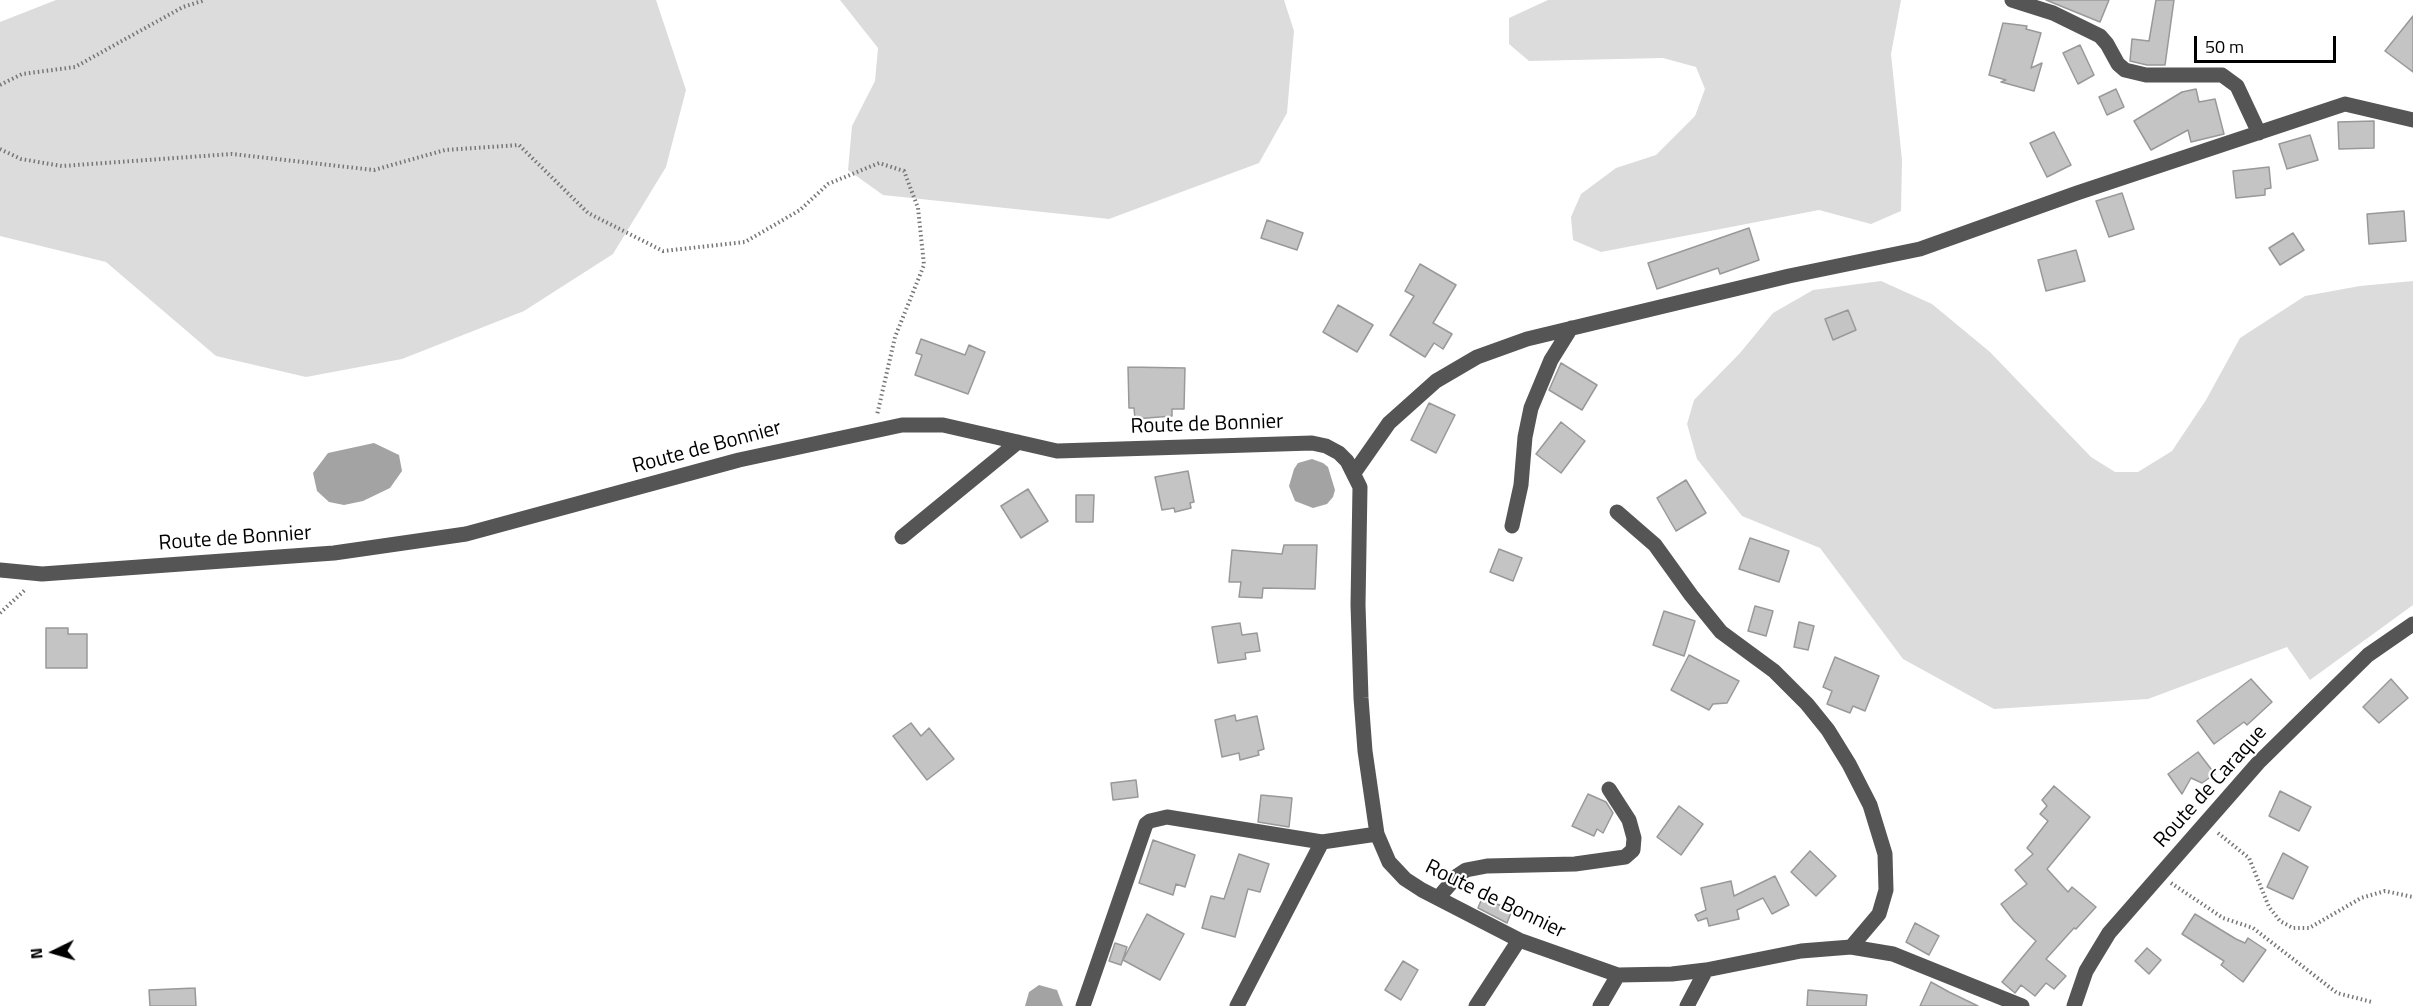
<!DOCTYPE html>
<html>
<head>
<meta charset="utf-8">
<style>
	body { margin:0 }
	#map { position:relative; width:2413px; height:1006px; overflow:hidden; background:#fff; font-family:"Titillium Web",sans-serif }
	canvas { display:block }
	.north { position:absolute; left:24px; top:922px; width:60px; height:60px; -webkit-text-stroke:4px #fff; paint-order:stroke; rotate:265deg; font-size:16px; font-weight:700; line-height:24px; text-align:center; color:#000 }
	.north::after { content:''; display:block; margin:auto; width:21px; height:27px; background:#000; clip-path:polygon(50% 0,100% 100%,50% 72%,0 100%) }
	.scale { position:absolute; left:2194px; top:36px; width:142px; height:27px; box-sizing:border-box; border:3px solid #000; border-top:0; padding-left:8px; font-size:18px; line-height:21px; white-space:nowrap; color:#000; -webkit-text-stroke:4px #fff; paint-order:stroke }
</style>
</head>
<body>
<div id="map">
<canvas width="2413" height="1006"></canvas>
<div class="north">N</div>
<div class="scale">50 m</div>
</div>
<script>
const context = document.querySelector('canvas').getContext('2d');
context.lineJoin = 'round';
function fillPath(path, color) { context.fillStyle = color; context.fill(path, 'evenodd'); }
const shape = rows => new Path2D(rows.map(r => 'M' + r).join(''));
function trace(path, color, width, dash) { context.strokeStyle = color; context.lineWidth = width; context.lineCap = dash ? 'butt' : 'round'; context.setLineDash(dash || []); context.stroke(path); }
function drawText(font, color, halo, rows, align = 'center') {
  context.font = font + ' "Titillium Web",sans-serif'; context.lineWidth = 4.5; context.setLineDash([]); context.textBaseline = 'middle'; context.strokeStyle = halo; context.fillStyle = color; for (const [text, x, y, turn = 0] of rows) {
    context.save(); context.translate(x, y); context.rotate((+turn || 0) * Math.PI / 180); context.textAlign = isNaN(turn) ? turn : align; if (halo) context.strokeText(text, 0, 0); context.fillText(text, 0, 0); context.restore();
  }
}
fillPath(shape([
	[56,0,656,0,686,90,666,167,613,254,524,311,402,359,306,377,216,356,106,262,0,236,0,22],
	[840,0,1284,0,1294,31,1287,113,1259,163,1109,219,883,195,848,170,852,126,875,81,878,48],
	[1548,0,1901,0,1891,54,1902,160,1901,211,1871,224,1819,210,1601,252,1573,240,1571,217,1581,194,1616,168,1656,155,1695,116,1705,89,1696,67,1663,58,1529,61,1509,44,1509,18],
	[1881,281,1932,304,1990,352,2091,457,2115,472,2138,472,2172,451,2206,400,2240,338,2305,296,2360,286,2413,281,2413,605,2310,680,2287,647,2148,699,1994,709,1903,659,1820,548,1742,516,1697,459,1687,424,1694,400,1740,353,1773,313,1813,290]
]), '#dcdcdc');
fillPath(shape([
	[374,443,399,455,402,471,390,488,363,501,344,505,329,502,317,491,313,473,328,453],
	[1312,459,1323,463,1328,467,1335,490,1333,497,1327,504,1313,508,1295,501,1289,486,1294,469,1298,463],
	[1039,985,1057,990,1063,1006,1025,1006,1029,992]
]), '#a3a3a3');
const building = shape([
	[2046,0,2109,0,2100,22,2046,0],
	[2156,0,2174,0,2165,65,2147,65,2130,61,2132,39,2149,41,2156,0],
	[2413,16,2413,72,2385,51,2413,16],
	[2003,23,2027,26,2026,29,2041,33,2031,68,2042,63,2034,91,2001,82,2006,80,1989,75,2003,23],
	[2080,45,2094,75,2078,84,2063,53,2080,45],
	[2116,89,2124,107,2107,115,2099,97,2116,89],
	[2196,89,2199,102,2215,99,2224,134,2191,142,2188,130,2151,150,2134,121,2182,92,2196,89],
	[2374,121,2374,148,2339,149,2338,122,2374,121],
	[2054,132,2071,165,2047,177,2030,143,2054,132],
	[2310,135,2318,160,2287,169,2279,144,2310,135],
	[2269,167,2271,188,2265,189,2265,195,2236,198,2233,171,2269,167],
	[2122,193,2134,229,2109,237,2096,201,2122,193],
	[2404,211,2406,241,2369,244,2367,214,2404,211],
	[1267,220,1303,233,1297,250,1261,238,1267,220],
	[1749,228,1759,260,1720,274,1718,268,1657,289,1648,263,1749,228],
	[2293,233,2304,250,2280,265,2269,248,2293,233],
	[2076,250,2085,281,2046,291,2038,260,2076,250],
	[1420,264,1456,285,1433,323,1452,334,1443,349,1434,343,1425,357,1390,335,1414,296,1405,291,1420,264],
	[1338,305,1373,325,1357,352,1323,332,1338,305],
	[1848,310,1856,330,1833,340,1825,319,1848,310],
	[921,339,965,355,969,345,985,352,968,394,915,375,922,355,916,353,921,339],
	[1561,363,1597,385,1582,410,1549,390,1561,363],
	[1128,367,1185,368,1184,409,1172,409,1172,416,1135,419,1134,408,1129,408,1128,367],
	[1429,403,1455,415,1436,453,1411,440,1429,403],
	[1561,422,1585,441,1561,473,1536,454,1561,422],
	[1188,471,1194,502,1190,503,1191,508,1175,512,1174,508,1162,510,1155,477,1188,471],
	[1686,480,1706,513,1676,531,1657,498,1686,480],
	[1028,489,1048,521,1021,538,1001,506,1028,489],
	[1076,495,1094,495,1093,522,1076,522,1076,495],
	[1750,538,1789,551,1779,582,1739,569,1750,538],
	[1284,545,1317,545,1315,589,1263,588,1262,598,1239,597,1241,582,1229,582,1232,550,1282,554,1284,545],
	[1499,549,1522,558,1513,581,1490,572,1499,549],
	[1755,606,1773,611,1766,636,1748,631,1755,606],
	[1664,611,1695,621,1684,656,1653,645,1664,611],
	[1799,622,1814,626,1808,650,1794,647,1799,622],
	[1240,623,1242,635,1257,633,1260,651,1245,653,1246,659,1218,663,1212,627,1240,623],
	[46,628,68,628,68,634,87,634,87,668,46,668,46,628],
	[1689,655,1739,681,1727,703,1713,704,1709,710,1671,690,1689,655],
	[1835,657,1879,676,1865,711,1853,706,1850,713,1827,704,1832,691,1823,687,1835,657],
	[2251,679,2272,702,2247,725,2244,722,2214,744,2197,721,2251,679],
	[2391,679,2408,698,2379,723,2363,707,2391,679],
	[1235,715,1236,721,1257,716,1264,749,1258,751,1259,755,1240,760,1239,753,1222,757,1215,720,1235,715],
	[911,723,921,736,929,728,954,759,927,780,893,736,911,723],
	[2198,752,2215,774,2202,783,2191,778,2182,794,2168,774,2198,752],
	[1136,780,1138,797,1113,800,1111,783,1136,780],
	[2054,786,2090,817,2047,869,2068,892,2072,887,2096,907,2076,929,2074,928,2046,959,2066,976,2054,989,2046,983,2035,996,2021,985,2015,993,2002,982,2036,941,2014,921,2001,904,2027,884,2015,870,2033,854,2027,848,2048,821,2040,814,2047,806,2042,800,2054,786],
	[2280,791,2311,807,2299,831,2269,816,2280,791],
	[1588,794,1606,802,1613,813,1603,833,1597,829,1594,836,1572,826,1588,794],
	[1261,795,1292,798,1289,827,1258,822,1261,795],
	[1679,806,1703,824,1681,855,1657,837,1679,806],
	[1153,840,1195,855,1185,887,1176,884,1173,895,1139,883,1153,840],
	[1810,851,1836,876,1816,896,1791,872,1810,851],
	[2283,853,2308,867,2293,899,2267,887,2283,853],
	[1239,854,1269,864,1260,892,1248,889,1235,937,1202,928,1211,896,1224,899,1239,854],
	[1775,876,1789,905,1772,914,1763,898,1737,910,1739,919,1709,926,1707,918,1698,921,1695,915,1706,910,1701,888,1731,881,1734,896,1775,876],
	[1482,898,1512,910,1507,923,1478,908,1482,898],
	[1147,914,1184,934,1160,980,1123,960,1147,914],
	[2195,914,2236,939,2245,943,2248,938,2266,950,2243,982,2221,965,2224,961,2182,934,2195,914],
	[1915,923,1939,936,1929,955,1906,942,1915,923],
	[1115,943,1127,947,1121,965,1109,961,1115,943],
	[2147,948,2161,960,2149,974,2135,961,2147,948],
	[1403,961,1418,970,1401,1000,1385,990,1403,961],
	[1931,982,1949,992,1978,1006,1920,1006,1931,982],
	[195,988,196,1006,150,1006,149,990,195,988],
	[1808,990,1867,995,1866,1006,1807,1006,1808,990]
]);
fillPath(building, '#c4c4c4');
trace(building, '#999', 1.5);
trace(shape([
	[0,85,22,74,75,67,183,7,205,0],
	[0,149,21,159,62,166,232,154,374,170,445,150,519,145,588,213,663,251,745,242,800,210,828,184,879,163,904,171,918,208,924,265,895,337,877,415],
	[0,613,26,589],
	[2218,833,2249,858,2269,907,2280,921,2293,928,2309,928,2361,898,2385,891,2413,897],
	[2171,883,2223,918,2253,928,2337,993,2372,1002]
]), '#777', 4, [1.5, 3]);
trace(shape([
	[2012,0,2053,13,2100,36,2107,44,2118,64,2125,70,2146,75,2222,75,2237,86,2259,133],
	[1354,473,1389,423,1436,381,1477,357,1527,339,1789,276,1920,249,2077,193,2345,104,2413,120],
	[1617,512,1655,545,1691,595,1721,632,1774,671,1807,704,1828,730,1849,764,1870,805,1885,854,1886,890,1879,914,1851,947],
	[1512,526,1521,485,1525,437,1531,408,1551,360,1571,328],
	[902,537,1018,442],
	[0,570,42,574,334,553,466,534,739,460,902,425,943,425,1057,451,1312,443,1326,446,1339,453,1347,461,1360,487,1358,605,1361,698,1365,751,1377,834,1389,862,1405,879,1422,890,1519,940,1618,975,1672,974,1706,970,1801,951,1851,947,1893,954,2022,1006],
	[1438,898,1457,876,1466,870,1487,866,1575,864,1625,857,1633,850,1634,838,1629,820,1609,789],
	[1083,1006,1146,824,1150,821,1167,817,1322,842,1377,834],
	[1237,1006,1322,842],
	[1476,1006,1519,940],
	[1600,1006,1618,975],
	[1687,1006,1706,970],
	[2074,1006,2086,971,2109,933,2258,763,2368,655,2413,624]
]), '#555', 15);
drawText('21px', '#000', '#fff', [
	["Route de Bonnier",1207,425,-2],
	["Route de Bonnier",707,448,-15],
	["Route de Bonnier",235,539,-4],
	["Route de Caraque",2211,787,-48],
	["Route de Bonnier",1495,900,26]
]);
</script>
</body>
</html>
